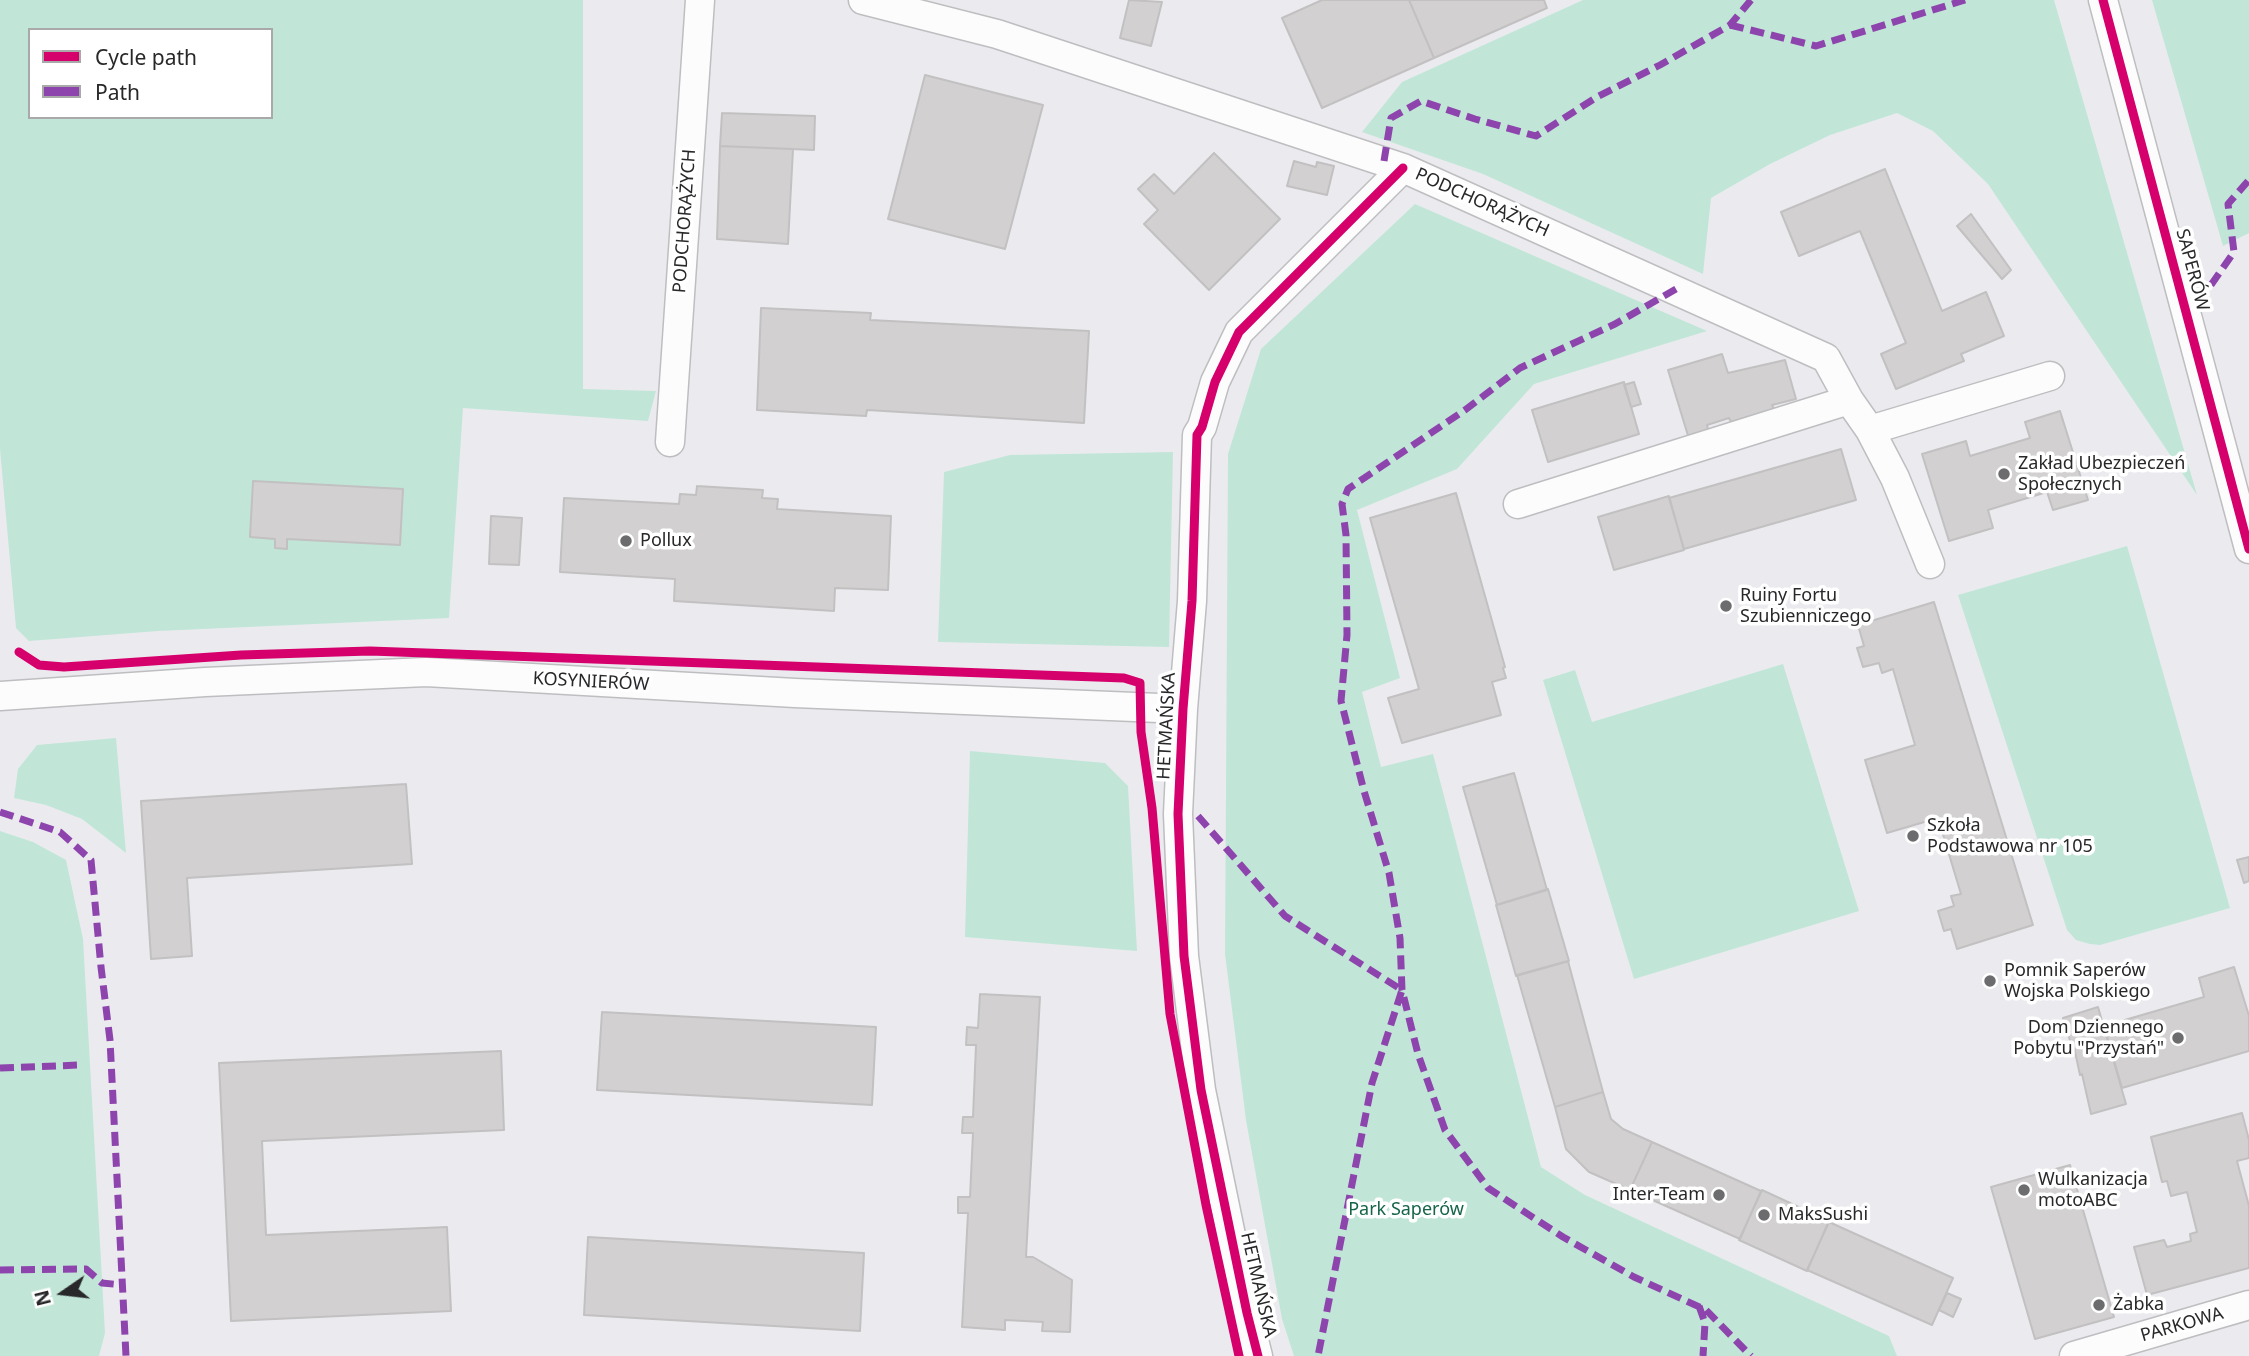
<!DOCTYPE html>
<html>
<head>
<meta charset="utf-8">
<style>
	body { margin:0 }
	#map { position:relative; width:2249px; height:1356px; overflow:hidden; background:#ebebef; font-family:"Noto Sans",sans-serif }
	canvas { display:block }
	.legend { position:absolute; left:28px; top:28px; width:245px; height:91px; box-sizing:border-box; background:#fff; border:2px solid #a9a9aa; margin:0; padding:9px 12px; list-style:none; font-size:21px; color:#28272a }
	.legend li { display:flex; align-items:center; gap:14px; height:35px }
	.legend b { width:35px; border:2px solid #a9a9aa }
	.north { position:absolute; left:28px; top:1258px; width:70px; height:70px; -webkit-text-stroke:5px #fff; paint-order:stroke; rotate:256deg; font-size:19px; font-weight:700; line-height:28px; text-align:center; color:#28272a }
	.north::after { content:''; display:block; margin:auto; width:24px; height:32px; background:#28272a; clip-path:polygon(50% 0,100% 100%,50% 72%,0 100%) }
</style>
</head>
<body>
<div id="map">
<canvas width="2249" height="1356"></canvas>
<ul class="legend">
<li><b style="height:9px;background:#d6006c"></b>Cycle path</li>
<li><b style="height:9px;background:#8e44ad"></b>Path</li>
</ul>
<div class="north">N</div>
</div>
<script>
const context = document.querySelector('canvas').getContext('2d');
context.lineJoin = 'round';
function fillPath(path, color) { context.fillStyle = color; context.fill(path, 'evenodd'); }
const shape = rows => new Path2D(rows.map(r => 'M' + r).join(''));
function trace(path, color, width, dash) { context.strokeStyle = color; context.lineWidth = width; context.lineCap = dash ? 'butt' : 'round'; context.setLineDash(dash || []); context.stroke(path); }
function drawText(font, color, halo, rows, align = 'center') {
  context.font = font + ' "Noto Sans",sans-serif'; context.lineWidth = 7; context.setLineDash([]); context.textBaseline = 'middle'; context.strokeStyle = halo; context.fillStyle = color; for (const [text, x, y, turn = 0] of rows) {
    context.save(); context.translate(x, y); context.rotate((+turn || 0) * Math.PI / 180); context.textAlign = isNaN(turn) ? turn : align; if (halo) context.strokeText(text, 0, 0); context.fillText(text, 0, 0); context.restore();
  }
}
fillPath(shape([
	[0,0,583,0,583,389,656,391,648,421,463,408,449,618,158,631,29,641,16,628,0,449],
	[30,30,271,30,271,117,30,117],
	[1583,0,2054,0,2197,495,1988,184,1933,131,1897,113,1830,135,1770,164,1711,198,1703,274,1483,174,1362,132,1402,82],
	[2152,0,2249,0,2249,233,2223,246],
	[1415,204,1707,331,1534,384,1457,469,1357,510,1400,678,1362,692,1381,767,1433,754,1541,1167,1585,1195,1889,1336,1897,1356,1294,1356,1282,1319,1246,1120,1225,954,1228,454,1261,349],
	[1173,452,1169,647,938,642,944,472,1010,455],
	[2127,546,2230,908,2100,945,2090,944,2076,940,2067,930,1958,595],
	[1783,664,1859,911,1634,979,1543,680,1575,670,1592,722],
	[116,738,126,853,82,819,46,805,14,798,18,769,37,745],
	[970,751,1105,763,1128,786,1137,951,965,937],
	[0,831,33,842,66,860,83,939,105,1333,99,1356,0,1356]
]), '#c1e6d7');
const building = shape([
	[1129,0,1162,2,1151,46,1120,38,1129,0],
	[1322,0,1409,0,1434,58,1322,108,1282,18,1322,0],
	[1409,0,1544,0,1547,8,1434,58,1409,0],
	[925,75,1043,105,1005,249,888,219,925,75],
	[722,113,815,116,814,150,720,146,722,113],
	[720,146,793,149,788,244,717,239,720,146],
	[1214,153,1280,219,1209,290,1144,224,1158,210,1138,189,1154,174,1174,194,1214,153],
	[1294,161,1316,167,1317,162,1334,166,1327,195,1287,186,1294,161],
	[1885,169,1942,311,1986,292,2004,336,1961,354,1964,361,1896,389,1881,354,1906,343,1860,231,1799,256,1781,212,1885,169],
	[1971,214,2011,270,2002,279,1957,226,1971,214],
	[761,308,871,313,870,320,1089,331,1084,423,867,410,866,416,757,410,761,308],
	[1722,354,1728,373,1785,360,1796,399,1772,405,1774,409,1731,422,1729,418,1707,425,1709,434,1689,439,1668,370,1722,354],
	[1624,382,1639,434,1548,462,1532,410,1624,382],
	[1634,382,1641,404,1631,407,1624,385,1634,382],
	[2060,411,2088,500,2053,510,2047,492,1988,510,1993,528,1949,541,1922,454,1966,441,1970,456,2030,438,2025,422,2060,411],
	[1841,449,1856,500,1684,549,1669,498,1841,449],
	[253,481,403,489,400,545,287,539,287,549,275,548,275,539,250,537,253,481],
	[697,486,763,490,762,498,778,499,777,509,891,516,888,590,835,588,834,611,674,601,675,579,560,572,564,498,679,504,680,494,696,495,697,486],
	[1456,493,1505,667,1503,668,1506,678,1492,682,1501,715,1402,743,1388,698,1419,689,1370,518,1456,493],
	[1669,496,1684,550,1614,570,1598,517,1669,496],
	[491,516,522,518,519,565,489,564,491,516],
	[1934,602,2033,925,1957,949,1951,929,1944,931,1938,911,1954,906,1951,896,1961,894,1938,818,1887,833,1865,760,1915,745,1893,669,1882,673,1879,663,1863,667,1857,648,1864,646,1858,625,1934,602],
	[1514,773,1547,890,1497,905,1463,787,1514,773],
	[406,784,412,864,187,878,192,956,151,959,141,801,406,784],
	[2249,857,2249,881,2244,883,2237,860,2249,857],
	[1548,889,1569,961,1516,976,1496,905,1548,889],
	[1568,961,1603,1092,1555,1107,1517,975,1568,961],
	[2234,967,2249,1016,2249,1051,2122,1088,2104,1026,2204,997,2199,978,2234,967],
	[980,994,1040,997,1026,1257,1033,1257,1072,1280,1070,1332,1042,1331,1043,1322,1005,1320,1005,1330,962,1327,968,1213,958,1213,958,1197,970,1197,973,1133,962,1133,963,1117,973,1117,976,1045,966,1045,967,1027,978,1028,980,994],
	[2098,1007,2126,1104,2091,1114,2082,1074,2080,1075,2074,1047,2072,1047,2063,1018,2098,1007],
	[602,1012,876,1027,872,1105,597,1090,602,1012],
	[501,1051,504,1130,262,1141,266,1235,447,1227,451,1311,231,1321,219,1063,501,1051],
	[1603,1092,1611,1119,1623,1129,1652,1142,1630,1190,1589,1172,1566,1149,1555,1107,1603,1092],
	[2242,1113,2249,1140,2249,1158,2237,1161,2249,1206,2249,1268,2147,1295,2134,1247,2164,1240,2167,1247,2191,1241,2190,1234,2197,1232,2187,1192,2171,1196,2167,1181,2162,1182,2151,1137,2242,1113],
	[1652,1142,1761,1191,1740,1239,1630,1190,1652,1142],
	[2070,1165,2114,1317,2035,1339,1991,1187,2070,1165],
	[1762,1190,1829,1221,1807,1271,1739,1240,1762,1190],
	[1829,1222,1953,1278,1932,1325,1807,1270,1829,1222],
	[588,1237,864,1253,860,1331,584,1315,588,1237],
	[1947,1293,1961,1299,1953,1317,1939,1310,1947,1293]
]);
fillPath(building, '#d2d0d1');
trace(building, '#c2c0c1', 2);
const street = shape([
	[863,0,997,34,1403,168,1826,358,1849,400,1870,430,1895,478,1930,564],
	[2103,0,2249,549],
	[1870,430,2050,376],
	[670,442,700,0],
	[1518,504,1849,400],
	[0,696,205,682,426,672,795,693,1183,709],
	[1258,1356,1247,1313,1201,1090,1184,956,1178,814,1183,709,1192,601,1197,435,1202,427,1215,382,1239,332,1403,168],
	[2074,1356,2249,1305]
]);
trace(street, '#bebec1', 31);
trace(street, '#fcfcfd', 28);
trace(shape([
	[1730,25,1816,46,1965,0],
	[1384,161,1391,118,1421,101,1475,119,1536,136,1597,97,1660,65,1730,25,1751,0],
	[2211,285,2234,252,2228,204,2249,180],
	[1676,289,1615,324,1520,368,1465,410,1348,489,1342,504,1346,535,1347,635,1341,701,1364,791,1389,873,1400,938,1402,990,1418,1054,1445,1130,1488,1188,1563,1237,1634,1277,1706,1310,1751,1356],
	[0,812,60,832,91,860,101,967,110,1040,126,1356],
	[1198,816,1285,916,1402,990,1372,1083,1318,1356],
	[0,1068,80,1065],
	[0,1270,86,1269,102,1283,123,1285],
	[1699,1306,1705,1323,1703,1356]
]), '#8e44ad', 7, [14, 7]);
trace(shape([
	[2103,0,2249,549],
	[19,652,39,665,64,667,241,655,370,651,1124,678,1140,683,1141,732,1152,808,1170,1014,1206,1205,1239,1356],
	[1258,1356,1247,1313,1201,1090,1184,956,1178,814,1183,709,1192,601,1197,435,1202,427,1215,382,1239,332,1403,168]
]), '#d6006c', 9);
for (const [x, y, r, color] of [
	[2004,474,7,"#6c6c6f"],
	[626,541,7,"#6c6c6f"],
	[1726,606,7,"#6c6c6f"],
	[1913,836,7,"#6c6c6f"],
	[1990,981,7,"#6c6c6f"],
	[2178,1038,7,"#6c6c6f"],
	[2024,1190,7,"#6c6c6f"],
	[1719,1195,7,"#6c6c6f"],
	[1764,1215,7,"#6c6c6f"],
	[2099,1305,7,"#6c6c6f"]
]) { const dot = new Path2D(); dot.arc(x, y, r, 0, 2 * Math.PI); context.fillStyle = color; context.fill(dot); trace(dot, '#fff', 2.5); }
drawText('18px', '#28272a', '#fff', [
	["PODCHORĄŻYCH",1482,203,24],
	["PODCHORĄŻYCH",685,221,-86],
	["SAPERÓW",2192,270,75],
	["KOSYNIERÓW",591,682,3],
	["HETMAŃSKA",1167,726,-87],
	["HETMAŃSKA",1258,1285,77],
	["PARKOWA",2182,1325,-16]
]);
drawText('18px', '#28272a', '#fff', [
	["Zakład Ubezpieczeń",2018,464],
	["Społecznych",2018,485],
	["Pollux",640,541],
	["Ruiny Fortu",1740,596],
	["Szubienniczego",1740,617],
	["Szkoła",1927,826],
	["Podstawowa nr 105",1927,847],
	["Pomnik Saperów",2004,971],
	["Wojska Polskiego",2004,992],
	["Dom Dziennego",2164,1028,"right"],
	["Pobytu \"Przystań\"",2164,1049,"right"],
	["Wulkanizacja",2038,1180],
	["motoABC",2038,1201],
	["Inter-Team",1705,1195,"right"],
	["MaksSushi",1778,1215],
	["Żabka",2113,1305]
], 'left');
drawText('18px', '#176549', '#fff', [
	["Park Saperów",1406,1210]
]);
</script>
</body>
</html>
